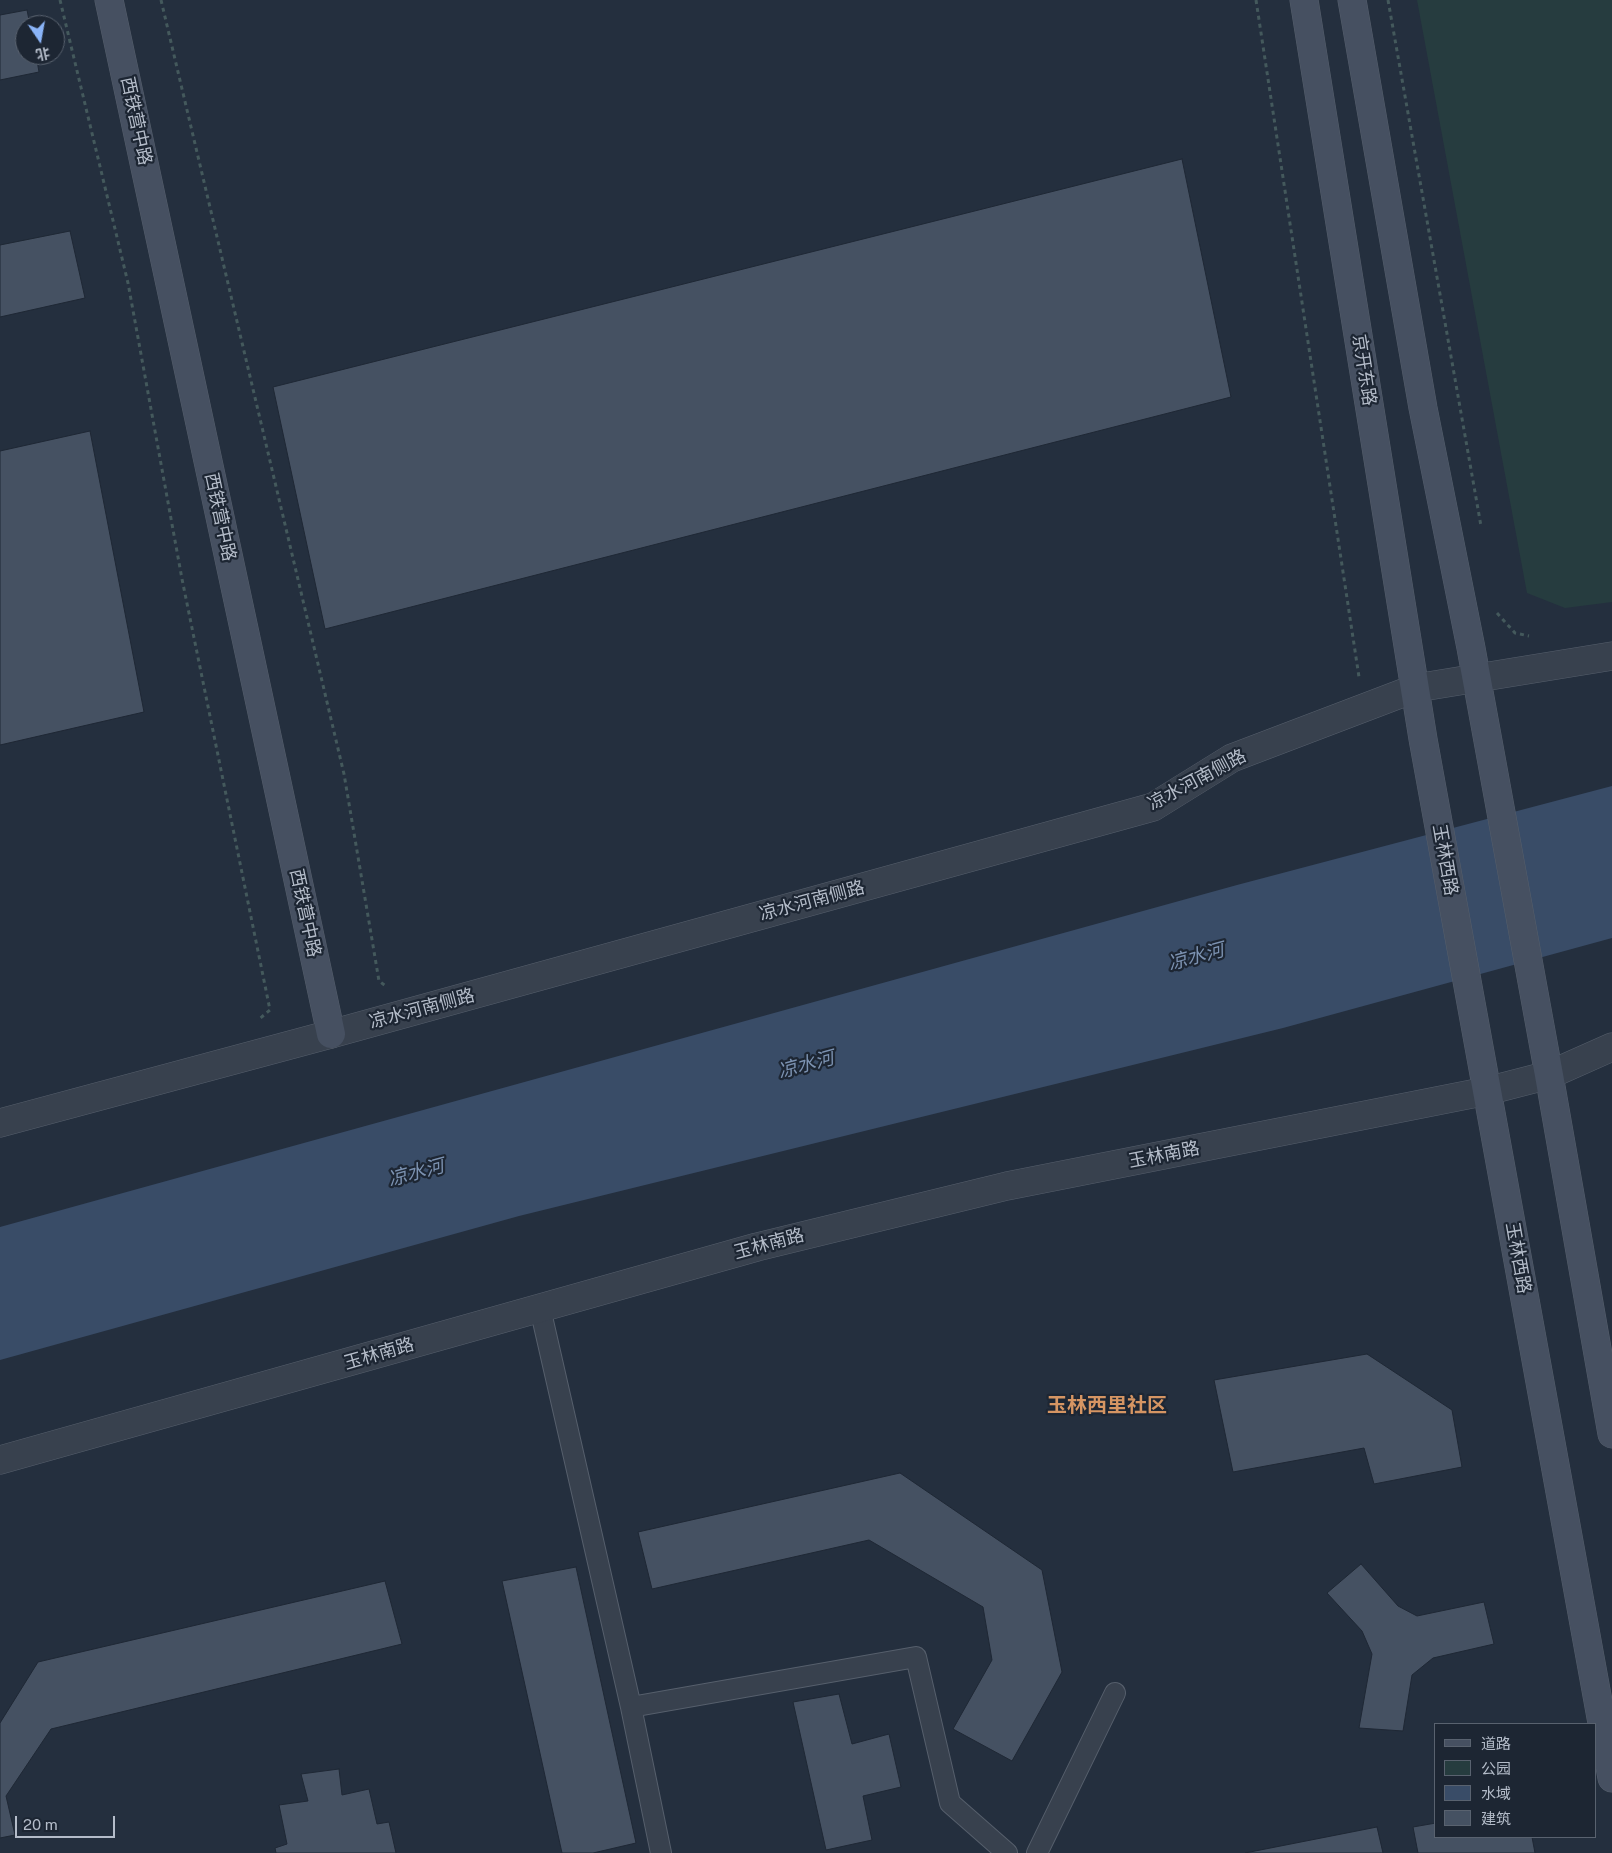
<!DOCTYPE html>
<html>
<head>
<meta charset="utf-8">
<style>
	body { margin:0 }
	#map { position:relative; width:1612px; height:1853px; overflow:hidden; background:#242f3e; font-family:"Public Sans","Noto Sans SC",sans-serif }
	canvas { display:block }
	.legend { position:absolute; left:1434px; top:1723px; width:162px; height:115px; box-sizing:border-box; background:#1d2633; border:1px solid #59626f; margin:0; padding:6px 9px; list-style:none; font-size:15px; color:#b4bcc9 }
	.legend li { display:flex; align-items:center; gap:10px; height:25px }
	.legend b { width:25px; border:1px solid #59626f }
	.north { position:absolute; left:15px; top:15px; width:50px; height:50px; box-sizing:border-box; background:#1d2633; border:1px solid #59626f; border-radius:50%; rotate:168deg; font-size:14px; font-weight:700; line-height:20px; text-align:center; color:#b4bcc9 }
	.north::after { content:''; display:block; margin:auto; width:18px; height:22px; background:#8ab4f8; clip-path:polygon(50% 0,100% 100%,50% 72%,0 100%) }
	.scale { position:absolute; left:15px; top:1816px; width:100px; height:22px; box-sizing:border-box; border:2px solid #b4bcc9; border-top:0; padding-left:6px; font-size:15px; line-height:18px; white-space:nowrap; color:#b4bcc9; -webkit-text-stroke:4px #1d2633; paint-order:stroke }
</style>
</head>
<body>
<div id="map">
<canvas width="1612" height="1853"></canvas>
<ul class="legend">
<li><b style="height:6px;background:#465061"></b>道路</li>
<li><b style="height:14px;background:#263c3f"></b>公园</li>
<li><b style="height:14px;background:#394c67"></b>水域</li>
<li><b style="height:14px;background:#455162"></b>建筑</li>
</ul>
<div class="north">北</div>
<div class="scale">20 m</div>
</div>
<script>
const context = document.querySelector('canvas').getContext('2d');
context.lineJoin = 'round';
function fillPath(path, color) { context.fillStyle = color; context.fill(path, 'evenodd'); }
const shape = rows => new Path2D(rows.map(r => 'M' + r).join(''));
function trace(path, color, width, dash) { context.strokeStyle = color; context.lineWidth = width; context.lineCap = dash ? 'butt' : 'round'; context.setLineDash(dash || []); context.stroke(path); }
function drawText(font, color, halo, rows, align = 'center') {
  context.font = font + ' "Public Sans","Noto Sans SC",sans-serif'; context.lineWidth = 4.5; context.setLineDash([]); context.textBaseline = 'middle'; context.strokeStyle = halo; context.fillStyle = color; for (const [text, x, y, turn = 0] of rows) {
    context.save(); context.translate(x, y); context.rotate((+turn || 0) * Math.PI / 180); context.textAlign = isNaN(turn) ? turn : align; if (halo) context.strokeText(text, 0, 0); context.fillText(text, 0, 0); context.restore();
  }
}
fillPath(shape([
	[1417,0,1612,0,1612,602,1565,608,1527,593]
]), '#263c3f');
fillPath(shape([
	[1612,786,1612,938,1283,1028,519,1216,0,1360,0,1227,1237,885]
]), '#394c67');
const building = shape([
	[27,10,30,25,25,25,25,55,36,55,39,72,0,80,0,15,27,10],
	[1182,159,1231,397,325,629,273,387,1182,159],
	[70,231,85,298,0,317,0,245,70,231],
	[90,431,144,712,0,745,0,451,90,431],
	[1367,1354,1452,1410,1462,1467,1374,1484,1364,1448,1233,1472,1214,1380,1367,1354],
	[900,1473,1042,1570,1062,1672,1012,1761,953,1729,992,1660,983,1607,869,1540,652,1589,638,1532,900,1473],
	[1361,1564,1398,1606,1417,1616,1484,1602,1494,1644,1433,1658,1412,1675,1403,1731,1359,1728,1372,1654,1362,1631,1327,1593,1361,1564],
	[576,1567,636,1843,593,1853,562,1853,502,1581,576,1567],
	[385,1581,402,1644,51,1729,6,1796,15,1835,0,1838,0,1723,38,1662,385,1581],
	[839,1694,852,1744,889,1734,901,1787,863,1796,872,1840,826,1850,793,1702,839,1694],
	[339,1769,342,1795,369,1789,377,1824,389,1822,396,1853,276,1853,275,1848,287,1844,279,1805,308,1801,301,1774,339,1769],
	[1436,1823,1436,1837,1532,1837,1535,1853,1418,1853,1413,1827,1436,1823],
	[1377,1827,1383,1853,1245,1853,1377,1827]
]);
fillPath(building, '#455162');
trace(building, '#1f2835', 1);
const lane = shape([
	[540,1308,631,1707,916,1657,950,1803,1007,1853],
	[631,1707,661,1853],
	[1037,1853,1115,1693]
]);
const street = shape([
	[0,1123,331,1034,1153,807,1232,758,1416,688,1612,656],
	[0,1460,757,1247,1007,1186,1487,1091,1549,1075,1612,1047]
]);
const secondary = shape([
	[109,0,331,1034],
	[1304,0,1423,739,1612,1778],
	[1352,0,1423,408,1471,648,1549,1075,1612,1434]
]);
trace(lane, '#565f6c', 22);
trace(street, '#565f6c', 29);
trace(secondary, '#565f6c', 29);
trace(shape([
	[60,0,128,283,182,579,270,1010,258,1020],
	[161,0,344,774,379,981,387,987],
	[1256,0,1359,677],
	[1388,0,1481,526],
	[1497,613,1515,633,1529,636]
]), '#44595c', 3, [4, 4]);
trace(lane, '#38414e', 20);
trace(street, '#38414e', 28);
trace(secondary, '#465061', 28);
drawText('18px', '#b4bcc9', '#1d2633', [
	["西铁营中路",136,121,78],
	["京开东路",1364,370,81],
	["西铁营中路",220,517,78],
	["凉水河南侧路",1197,780,-28],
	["玉林西路",1445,860,80],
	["凉水河南侧路",812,901,-15],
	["西铁营中路",305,913,78],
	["凉水河南侧路",422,1009,-15],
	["玉林南路",1164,1155,-11],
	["玉林南路",769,1244,-15],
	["玉林西路",1518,1258,80],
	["玉林南路",379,1354,-16]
]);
drawText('italic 19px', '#7c92b1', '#1d2633', [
	["凉水河",1196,957,-15],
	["凉水河",806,1065,-15],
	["凉水河",416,1173,-15]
]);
drawText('bold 20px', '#d59563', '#1d2633', [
	["玉林西里社区",1107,1406]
]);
</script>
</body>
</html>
